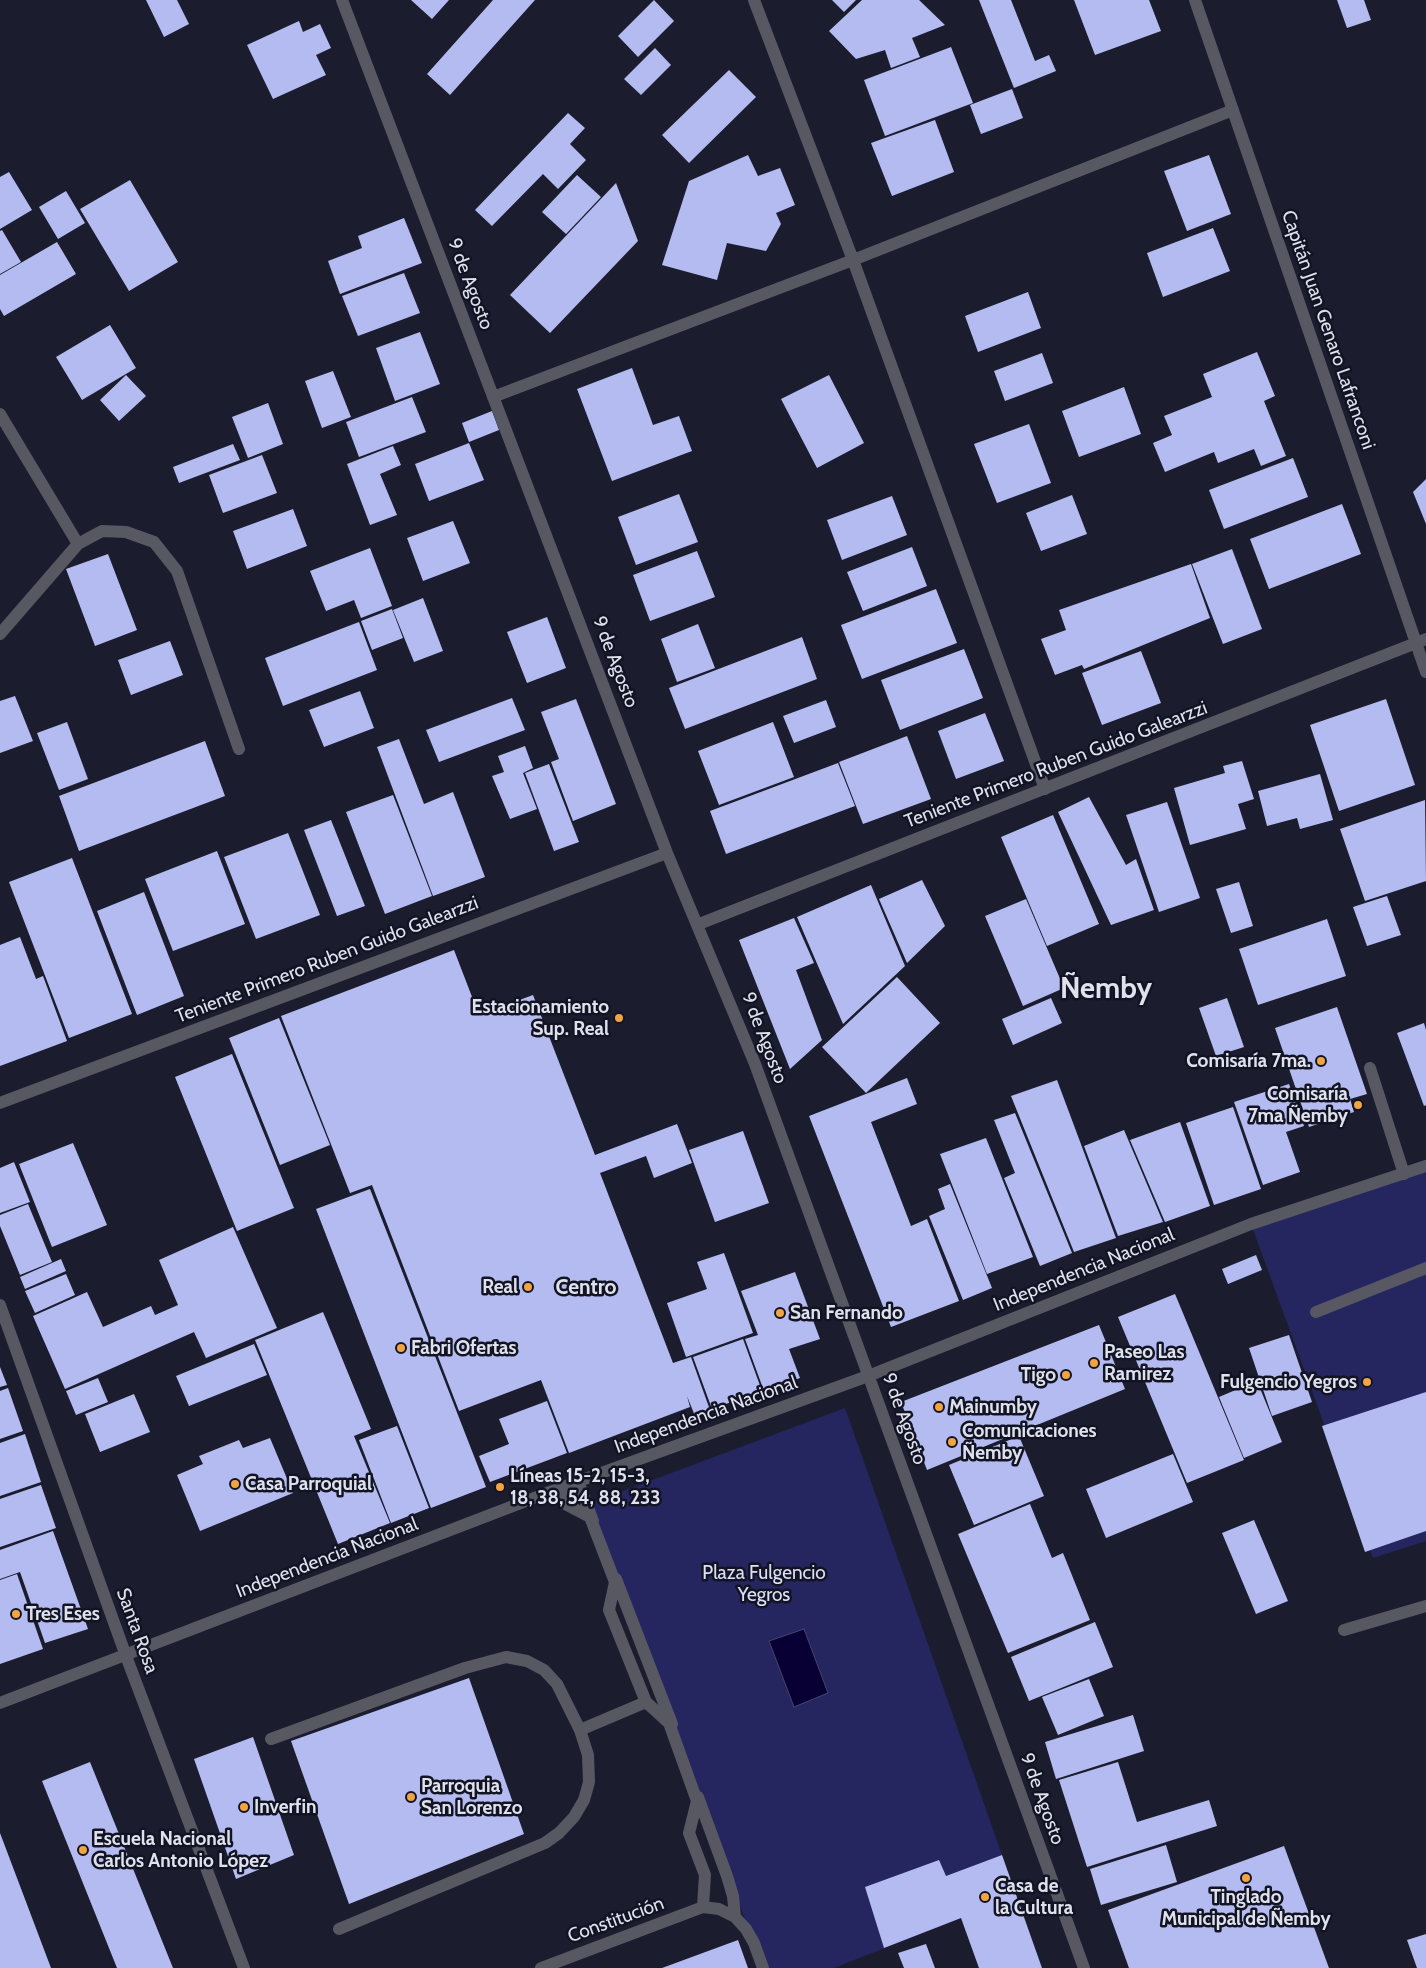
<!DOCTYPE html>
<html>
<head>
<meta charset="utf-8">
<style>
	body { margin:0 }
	canvas { display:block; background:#1b1d2e }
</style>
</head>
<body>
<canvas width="1426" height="1968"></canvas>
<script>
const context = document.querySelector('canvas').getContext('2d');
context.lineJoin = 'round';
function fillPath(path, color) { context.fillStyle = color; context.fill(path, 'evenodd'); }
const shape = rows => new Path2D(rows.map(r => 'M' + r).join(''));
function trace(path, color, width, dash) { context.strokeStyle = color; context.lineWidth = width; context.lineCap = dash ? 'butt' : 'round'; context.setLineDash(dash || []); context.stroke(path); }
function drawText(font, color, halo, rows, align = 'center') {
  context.font = font + ' Cabin,sans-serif'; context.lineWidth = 5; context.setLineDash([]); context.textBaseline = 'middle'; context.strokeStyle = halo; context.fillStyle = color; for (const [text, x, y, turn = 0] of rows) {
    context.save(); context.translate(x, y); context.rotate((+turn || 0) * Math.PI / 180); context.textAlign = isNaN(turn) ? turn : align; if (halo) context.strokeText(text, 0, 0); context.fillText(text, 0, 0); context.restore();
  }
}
fillPath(shape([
	[1426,1172,1426,1541,1373,1558,1251,1224],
	[845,1408,1002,1855,946,1876,961,1918,834,1968,763,1968,591,1503]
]), '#25255f');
const water = shape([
	[804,1629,828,1693,794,1707,769,1641,804,1629]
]);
fillPath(water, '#080034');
trace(water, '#48446c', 1);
fillPath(shape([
	[146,0,177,0,189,24,164,37],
	[411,0,449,0,432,19],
	[493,0,535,0,450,95,427,74],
	[654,0,674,21,638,57,618,36],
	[832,0,856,0,844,12],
	[862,0,919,0,945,25,912,38,920,57,891,68,885,50,856,59,829,31],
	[979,0,1011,0,1035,61,1049,55,1056,71,1014,88],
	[1074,0,1149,0,1161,31,1095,55],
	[1337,0,1364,0,1371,20,1347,28],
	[299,21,303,32,320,24,331,48,316,55,326,75,273,99,247,45],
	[951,47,973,103,885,136,864,80],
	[655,48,671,65,641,95,624,79],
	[729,70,756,97,689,163,662,135],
	[1012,89,1023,118,981,134,970,105],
	[568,113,585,128,570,144,586,160,558,189,543,174,492,226,475,210],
	[935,120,954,172,892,196,871,143],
	[748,155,758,176,780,168,795,205,776,213,781,224,766,251,727,243,717,280,662,265,689,181],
	[1209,155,1231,214,1187,231,1164,171],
	[9,172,32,210,0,229,0,177],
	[577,175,601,197,566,234,542,212],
	[130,180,178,262,129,291,80,209],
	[616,183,638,241,550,333,510,295],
	[66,191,85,223,58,239,39,207],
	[404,218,422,263,340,294,328,261,362,248,358,236],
	[1213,228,1230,271,1163,297,1147,253],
	[2,230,21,262,0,274,0,231],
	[57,242,76,274,4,316,0,309,0,275],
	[404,273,420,313,358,336,342,296],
	[1028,292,1041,328,978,352,965,316],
	[110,325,136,368,82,400,56,357],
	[420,332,440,384,395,401,376,348],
	[1257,352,1275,396,1264,401,1286,456,1261,466,1254,449,1218,463,1214,452,1165,472,1153,443,1172,435,1164,416,1212,397,1203,374],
	[1042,353,1053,383,1005,401,994,371],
	[632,368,653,425,679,416,692,451,612,481,577,389],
	[333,371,351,417,322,428,305,381],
	[126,375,146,396,119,421,100,400],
	[829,375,864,443,817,468,781,399],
	[1124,387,1141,434,1079,457,1062,411],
	[412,397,426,432,359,457,346,422],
	[268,403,283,444,248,458,232,417],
	[492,411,499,430,469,442,462,423],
	[1029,424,1051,483,997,503,974,444],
	[469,443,484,480,429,501,415,464],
	[233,444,240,460,179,483,173,467],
	[393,446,401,465,380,474,397,515,370,525,347,464],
	[262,455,277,493,223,513,209,475],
	[1293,458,1308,497,1224,529,1209,490],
	[1426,479,1426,524,1413,492],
	[679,494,698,542,636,565,618,517],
	[1072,495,1087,534,1041,551,1026,513],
	[892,496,907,535,842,560,827,520],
	[1342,504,1361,554,1269,589,1250,539],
	[293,509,307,546,247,569,233,531],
	[453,521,470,563,423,581,407,538],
	[912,547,927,586,863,611,847,572],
	[370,548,392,606,361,618,354,600,326,611,310,571],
	[1232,549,1262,629,1223,644,1192,564],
	[697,551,715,597,650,621,633,575],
	[108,554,137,630,95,646,66,569],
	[1191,564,1210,618,1084,669,1082,665,1055,675,1041,639,1066,630,1059,610],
	[936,589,957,643,862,679,841,625],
	[423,598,443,651,414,662,393,610],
	[392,609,403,638,372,650,361,621],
	[547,617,566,668,527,683,507,632],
	[359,622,377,670,283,706,265,658],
	[698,624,715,668,677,682,661,639],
	[802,637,817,679,685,729,669,688],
	[170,641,183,675,131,695,118,660],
	[964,649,983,698,900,730,881,680],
	[1141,651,1161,703,1102,725,1082,673],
	[360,691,374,728,324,747,309,710],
	[15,696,33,741,0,753,0,701],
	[512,698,525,730,439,762,426,730],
	[576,699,616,804,573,821,551,762,559,759,541,712],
	[1386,699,1415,785,1339,811,1310,725],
	[826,700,836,727,794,743,783,716],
	[985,713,1004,761,956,779,938,731],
	[67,722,88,779,59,790,37,733],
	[773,722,794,777,719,805,698,751],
	[907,736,931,799,863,824,839,762],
	[399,739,424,804,453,792,485,877,433,896,377,747],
	[205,741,225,796,79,851,59,796],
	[525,746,533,768,523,773,537,809,510,819,492,776,504,772,498,756],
	[1242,761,1254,799,1238,804,1246,829,1190,845,1174,788,1225,773,1223,766],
	[838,763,855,806,726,854,710,811],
	[549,764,579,842,554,851,525,773],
	[1320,774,1333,820,1300,829,1297,818,1267,826,1258,791],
	[393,795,432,896,385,914,346,812],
	[1089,797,1126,865,1136,859,1154,910,1111,925,1058,812],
	[1425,800,1426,881,1365,901,1340,829],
	[1167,802,1200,898,1159,912,1126,815],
	[1053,815,1099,924,1047,946,1001,837],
	[331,820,365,906,337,916,304,830],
	[288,833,320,915,256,939,224,857],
	[217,851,245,924,173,951,145,879],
	[72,858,132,1014,69,1038,9,882],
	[922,880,945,926,907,963,879,899],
	[1239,882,1253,926,1231,933,1216,889],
	[871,885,905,966,843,1024,797,917],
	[144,892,184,996,137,1015,97,911],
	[1387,896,1401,935,1367,946,1353,907],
	[1026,899,1064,988,1023,1006,985,916],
	[794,918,814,963,796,970,822,1040,790,1069,739,940],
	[1327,919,1346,976,1258,1005,1239,949],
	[20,937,36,979,43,976,67,1041,0,1066,0,945],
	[454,950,479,1015,533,995,595,1155,677,1124,692,1163,654,1178,646,1156,600,1173,673,1363,691,1357,710,1410,695,1416,687,1396,690,1407,569,1453,541,1380,459,1411,372,1185,350,1193,281,1016],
	[897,977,940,1023,866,1093,822,1047],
	[1051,998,1062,1023,1013,1045,1002,1019],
	[1227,998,1244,1047,1216,1056,1199,1008],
	[1337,1007,1367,1094,1350,1099,1354,1112,1309,1127,1275,1028],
	[279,1018,330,1145,280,1165,229,1038],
	[1424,1023,1426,1030,1426,1105,1424,1106,1397,1033],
	[232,1054,294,1208,237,1231,175,1077],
	[907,1078,917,1104,871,1122,911,1226,927,1219,959,1301,891,1327,809,1116],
	[1057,1080,1116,1238,1074,1252,1011,1096],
	[1289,1084,1304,1126,1286,1132,1300,1172,1263,1185,1234,1102],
	[1233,1107,1261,1189,1214,1205,1186,1123],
	[1015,1113,1072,1253,1040,1266,1004,1178,1015,1173,994,1120],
	[1180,1122,1210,1206,1165,1222,1130,1140],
	[1124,1130,1163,1222,1118,1236,1084,1146],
	[743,1131,769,1203,715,1222,689,1150],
	[986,1138,1033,1257,987,1274,940,1154],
	[73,1143,107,1225,52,1247,19,1164],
	[14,1162,30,1202,0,1213,0,1168],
	[950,1184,992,1288,963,1300,929,1216,945,1209,938,1189],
	[370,1189,486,1487,431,1508,316,1209],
	[28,1204,52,1262,20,1275,0,1226,0,1215],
	[233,1227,277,1328,206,1358,194,1332,65,1389,33,1316,87,1292,103,1327,151,1306,155,1315,178,1305,159,1260],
	[724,1253,753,1333,686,1357,667,1303,707,1289,697,1262],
	[1256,1255,1262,1270,1228,1284,1222,1269],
	[61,1259,66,1271,25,1289,20,1277],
	[795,1272,820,1339,789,1349,800,1378,764,1391,745,1339,758,1335,741,1291],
	[66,1274,75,1295,35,1313,25,1291],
	[1175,1294,1244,1460,1187,1483,1118,1317],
	[323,1312,371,1429,354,1436,390,1523,338,1544,255,1340],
	[1099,1325,1125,1389,927,1470,901,1402],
	[1289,1335,1312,1402,1272,1416,1249,1348],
	[743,1339,762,1391,712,1409,693,1357],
	[254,1344,267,1375,189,1406,176,1376],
	[0,1367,7,1385,0,1387],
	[98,1378,108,1402,76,1415,66,1391],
	[1257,1381,1282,1442,1244,1458,1219,1397],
	[8,1388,23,1431,0,1439,0,1391],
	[1426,1392,1426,1531,1365,1552,1322,1426],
	[134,1394,150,1432,100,1452,85,1414],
	[547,1401,567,1453,490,1482,479,1456,509,1444,499,1419],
	[397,1426,429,1508,391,1523,359,1440],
	[25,1434,41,1482,0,1496,0,1443],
	[1019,1436,1044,1496,974,1525,949,1465],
	[270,1438,293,1493,200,1531,177,1475,203,1464,199,1456,239,1440,243,1448],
	[1173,1454,1193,1502,1106,1538,1086,1489],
	[41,1485,56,1528,0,1547,0,1499],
	[1030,1504,1052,1558,1063,1553,1090,1620,1008,1653,958,1534],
	[1254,1520,1288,1601,1256,1614,1222,1533],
	[53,1531,88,1629,45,1643,20,1572,0,1579,0,1550],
	[17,1574,43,1649,0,1664,0,1580],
	[1095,1622,1113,1667,1029,1701,1011,1657],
	[469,1678,524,1834,349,1904,291,1741],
	[1089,1679,1104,1716,1058,1735,1042,1697],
	[1133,1715,1144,1751,1056,1779,1045,1742],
	[253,1737,294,1855,236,1879,194,1759],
	[90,1762,173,1968,117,1968,42,1781],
	[1118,1762,1137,1822,1209,1800,1217,1826,1087,1867,1059,1780],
	[0,1833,51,1968,0,1968],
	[1166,1845,1177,1882,1101,1905,1090,1869],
	[1284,1846,1329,1968,1129,1968,1108,1910],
	[1002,1855,1042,1968,979,1968,961,1918,884,1948,865,1887,939,1860,946,1876],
	[1426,1934,1426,1968,1417,1968,1407,1940],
	[738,1940,748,1968,662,1968],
	[926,1944,935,1968,904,1968,898,1953]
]), '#b4bbf1');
trace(shape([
	[342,0,667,853,755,1064,1084,1968],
	[754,0,853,260,1045,789],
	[1195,0,1426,672],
	[493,397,853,260,1233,110],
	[0,414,78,544],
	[0,634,78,544,102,531,126,532,154,542,177,571,239,749],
	[699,924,1426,639],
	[1370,1068,1404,1174],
	[0,1103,667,853],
	[0,1305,126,1656,244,1968],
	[1316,1312,1426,1268],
	[578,1481,593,1521],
	[560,1488,567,1505,590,1517,615,1582,609,1610,646,1702,669,1723,697,1801,689,1833,705,1875,703,1907],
	[616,1579,672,1724],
	[1344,1630,1426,1606],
	[0,1703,560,1488,868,1376,1251,1224,1426,1166],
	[271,1739,465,1668,506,1657,527,1661,544,1670,557,1684,580,1730,646,1702],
	[698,1797,727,1876,733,1896,735,1917],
	[339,1929,545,1843,559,1833,574,1817,584,1800,589,1782,588,1755,580,1730],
	[541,1968,703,1907,719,1909,735,1917,746,1929,754,1943,763,1968]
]), '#575861', 12);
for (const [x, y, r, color] of [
	[619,1018,5,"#f3a442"],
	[1321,1061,5,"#f3a442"],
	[1358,1105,5,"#f3a442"],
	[528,1287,5,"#f3a442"],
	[780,1313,5,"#f3a442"],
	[401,1348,5,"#f3a442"],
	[1094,1363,5,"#f3a442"],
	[1066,1375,5,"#f3a442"],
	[1367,1382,5,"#f3a442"],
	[939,1407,5,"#f3a442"],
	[952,1442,5,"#f3a442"],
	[235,1484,5,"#f3a442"],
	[500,1487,5,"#f3a442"],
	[16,1614,5,"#f3a442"],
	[411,1797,5,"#f3a442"],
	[244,1807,5,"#f3a442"],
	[83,1850,5,"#f3a442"],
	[1246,1878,5,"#f3a442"],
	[985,1897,5,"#f3a442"]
]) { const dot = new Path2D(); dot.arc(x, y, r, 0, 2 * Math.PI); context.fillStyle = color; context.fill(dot); trace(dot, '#121424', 2); }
drawText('19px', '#dfe1ed', '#121424', [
	["9 de Agosto",470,284,69],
	["Capitán Juan Genaro Lafranconi",1328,330,71],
	["9 de Agosto",615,662,69],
	["Teniente Primero Ruben Guido Galearzzi",1056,765,-21],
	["Teniente Primero Ruben Guido Galearzzi",327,960,-21],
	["9 de Agosto",764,1038,69],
	["Independencia Nacional",1084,1270,-22],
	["Independencia Nacional",706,1415,-20],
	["9 de Agosto",904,1419,70],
	["Independencia Nacional",327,1558,-21],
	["Santa Rosa",137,1631,70],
	["9 de Agosto",1042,1799,70],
	["Constitución",616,1920,-20]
]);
drawText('bold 19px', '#dfe1ed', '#121424', [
	["Estacionamiento",609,1007,"right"],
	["Sup. Real",609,1029,"right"],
	["Comisaría 7ma.",1311,1061,"right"],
	["Comisaría",1348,1094,"right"],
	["7ma Ñemby",1348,1116,"right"],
	["Real",518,1287,"right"],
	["San Fernando",790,1313],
	["Fabri Ofertas",411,1348],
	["Paseo Las",1104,1352],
	["Ramirez",1104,1374],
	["Tigo",1056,1375,"right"],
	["Fulgencio Yegros",1357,1382,"right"],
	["Mainumby",949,1407],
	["Comunicaciones",962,1431],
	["Ñemby",962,1453],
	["Líneas 15-2, 15-3,",510,1476],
	["18, 38, 54, 88, 233",510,1498],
	["Casa Parroquial",245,1484],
	["Tres Eses",26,1614],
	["Parroquia",421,1786],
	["San Lorenzo",421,1808],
	["Inverfin",254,1807],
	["Escuela Nacional",93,1839],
	["Carlos Antonio López",93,1861],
	["Casa de",995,1886],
	["la Cultura",995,1908],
	["Tinglado",1246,1897,"center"],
	["Municipal de Ñemby",1246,1919,"center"]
], 'left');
drawText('19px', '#dce0f7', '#121424', [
	["Plaza Fulgencio",764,1573],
	["Yegros",764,1595]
]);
drawText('bold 21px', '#dfe1ed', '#121424', [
	["Centro",586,1288]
]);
drawText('bold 29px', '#dfe1ed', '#121424', [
	["Ñemby",1106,989]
]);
</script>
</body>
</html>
